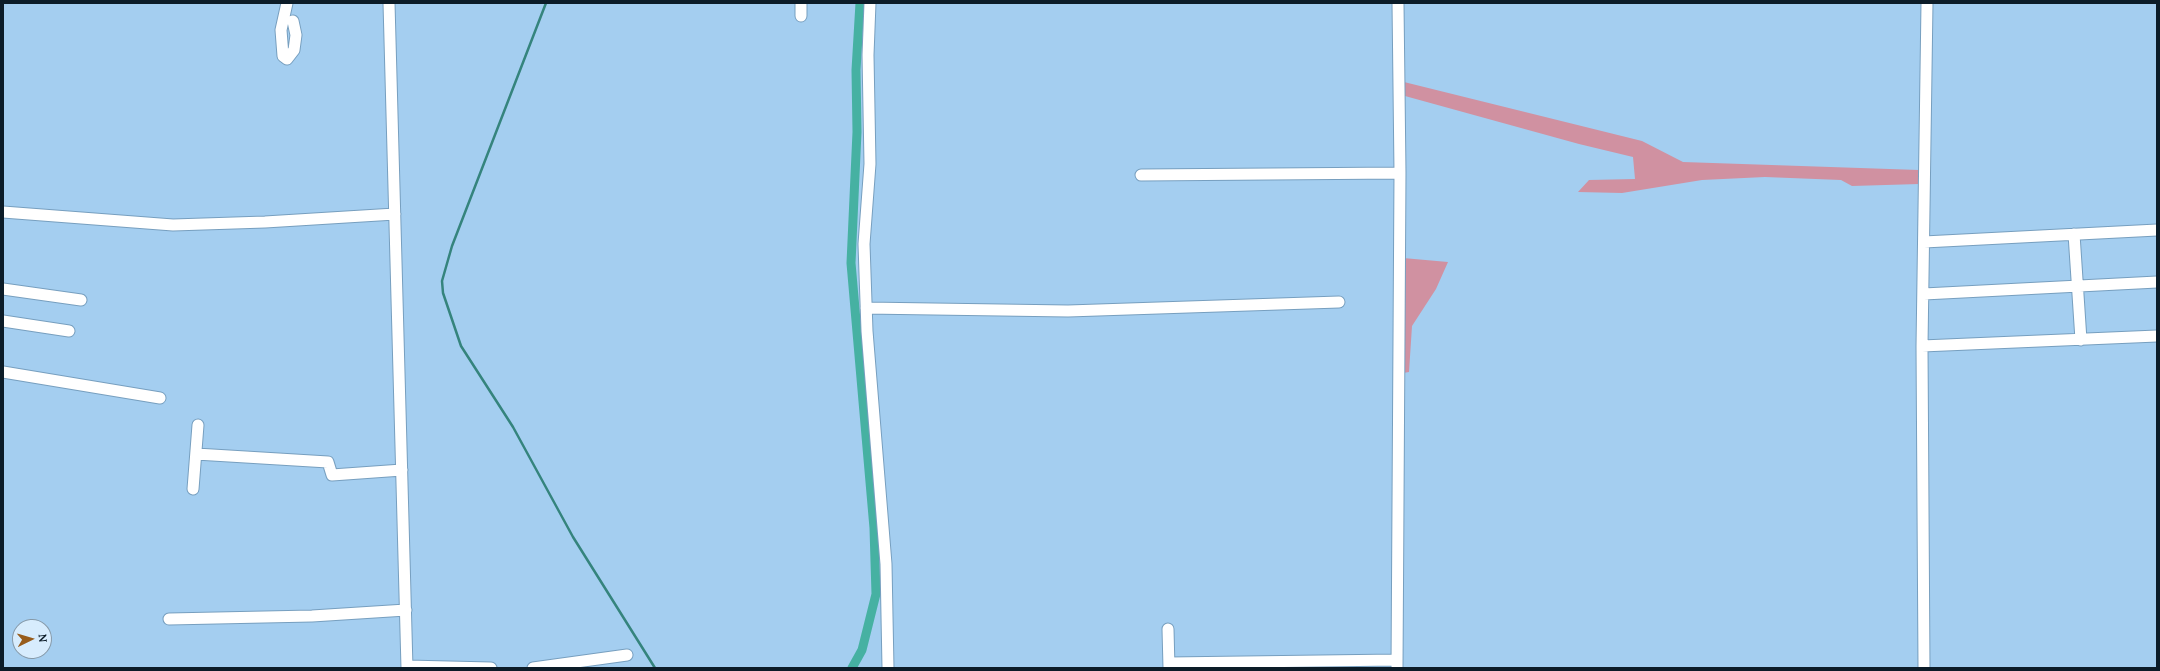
<!DOCTYPE html>
<html>
<head>
<meta charset="utf-8">
<style>
	body { margin:0 }
	#map { position:relative; width:2160px; height:671px; overflow:hidden; background:#a4cef0; font-family:Lora,serif }
	canvas { display:block }
	.frame { position:absolute; inset:0; border:4px solid #0c1c28; pointer-events:none }
	.north { position:absolute; left:12px; top:619px; width:40px; height:40px; box-sizing:border-box; background:#d7ecfd; border:1px solid #8699a8; border-radius:50%; rotate:85deg; font-size:11px; font-weight:700; line-height:16px; text-align:center; color:#0c1c28 }
	.north::after { content:''; display:block; margin:auto; width:14px; height:18px; background:#975c1c; clip-path:polygon(50% 0,100% 100%,50% 72%,0 100%) }
</style>
</head>
<body>
<div id="map">
<canvas width="2160" height="671"></canvas>
<div class="frame"></div>
<div class="north">N</div>
</div>
<script>
const context = document.querySelector('canvas').getContext('2d');
context.lineJoin = 'round';
function fillPath(path, color) { context.fillStyle = color; context.fill(path, 'evenodd'); }
const shape = rows => new Path2D(rows.map(r => 'M' + r).join(''));
function trace(path, color, width, dash) { context.strokeStyle = color; context.lineWidth = width; context.lineCap = dash ? 'butt' : 'round'; context.setLineDash(dash || []); context.stroke(path); }
fillPath(shape([
	[1404,82,1642,141,1683,162,1919,170,1919,184,1852,186,1841,180,1765,177,1702,180,1622,193,1578,192,1589,180,1635,179,1633,157,1579,144,1405,96],
	[1403,258,1448,262,1436,289,1412,326,1409,372,1403,373]
]), '#d091a1');
trace(shape([
	[546,3,452,246,442,281,443,293,461,346,513,427,573,537,655,668]
]), '#35847d', 2.5);
trace(shape([
	[852,668,862,650,876,594,874,528,851,263,857,132,856,70,860,3]
]), '#46b1a2', 9);
const minor = shape([
	[287,3,281,30,283,56,287,59,294,50,296,35,293,21],
	[389,3,407,668],
	[870,3,868,55,870,164,864,244,867,331,886,564,888,668],
	[801,16,801,3],
	[1141,175,1400,173],
	[3,212,173,225,265,222,395,214],
	[2074,234,2081,340],
	[1924,242,2157,230],
	[3,289,81,300],
	[1924,294,2157,282],
	[866,308,1068,311,1339,302],
	[3,321,69,331],
	[1922,346,2157,336],
	[3,372,160,398],
	[196,454,328,462,332,475,402,470],
	[193,489,198,425],
	[169,619,312,616,406,610],
	[1168,629,1169,668],
	[1169,663,1396,660],
	[407,666,491,668],
	[533,668,627,655],
	[1397,668,1400,173,1398,3],
	[1924,668,1922,346,1927,3]
]);
trace(minor, '#779fbf', 13);
trace(minor, '#fff', 11);
</script>
</body>
</html>
